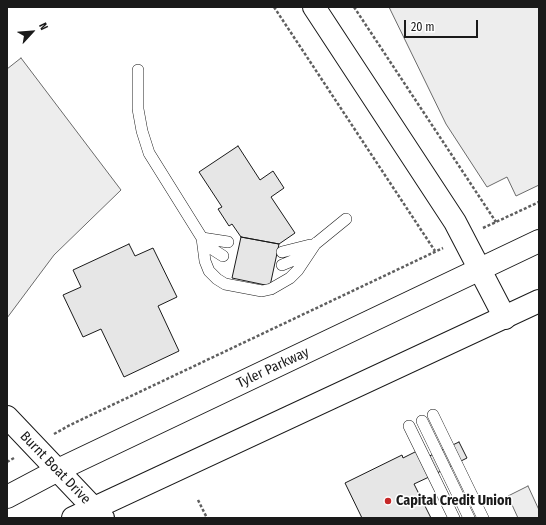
<!DOCTYPE html>
<html>
<head>
<meta charset="utf-8">
<style>
	body { margin:0 }
	#map { position:relative; width:546px; height:525px; overflow:hidden; background:#fff; font-family:"Fira Sans Condensed",sans-serif }
	canvas { display:block }
	.frame { position:absolute; inset:0; border:8px solid #1a1a1a; pointer-events:none }
	.north { position:absolute; left:12px; top:12px; width:40px; height:40px; -webkit-text-stroke:3px #fff; paint-order:stroke; rotate:64deg; font-size:11px; font-weight:700; line-height:16px; text-align:center; color:#1a1a1a }
	.north::after { content:''; display:block; margin:auto; width:14px; height:18px; background:#1a1a1a; clip-path:polygon(50% 0,100% 100%,50% 72%,0 100%) }
	.scale { position:absolute; left:404px; top:20px; width:74px; height:18px; box-sizing:border-box; border:2px solid #1a1a1a; border-top:0; padding-left:5px; font-size:12px; line-height:14px; white-space:nowrap; color:#1a1a1a; -webkit-text-stroke:3px #fff; paint-order:stroke }
</style>
</head>
<body>
<div id="map">
<canvas width="546" height="525"></canvas>
<div class="frame"></div>
<div class="north">N</div>
<div class="scale">20 m</div>
</div>
<script>
const context = document.querySelector('canvas').getContext('2d');
context.lineJoin = 'round';
function fillPath(path, color) { context.fillStyle = color; context.fill(path, 'evenodd'); }
const shape = rows => new Path2D(rows.map(r => 'M' + r).join(''));
function trace(path, color, width, dash) { context.strokeStyle = color; context.lineWidth = width; context.lineCap = dash ? 'butt' : 'round'; context.setLineDash(dash || []); context.stroke(path); }
function drawText(font, color, halo, rows, align = 'center') {
  context.font = font + ' "Fira Sans Condensed",sans-serif'; context.lineWidth = 3; context.setLineDash([]); context.textBaseline = 'middle'; context.strokeStyle = halo; context.fillStyle = color; for (const [text, x, y, turn = 0] of rows) {
    context.save(); context.translate(x, y); context.rotate((+turn || 0) * Math.PI / 180); context.textAlign = isNaN(turn) ? turn : align; if (halo) context.strokeText(text, 0, 0); context.fillText(text, 0, 0); context.restore();
  }
}
const built = shape([
	[389,7,539,7,539,185,516,196,507,177,487,187,446,124,389,7],
	[21,58,121,190,54,255,7,318,7,69,21,58],
	[528,486,539,510,539,518,518,518,508,496,528,486]
]);
fillPath(built, '#ededed');
trace(built, '#6a6a6a', 1);
const building = shape([
	[238,146,260,180,273,171,284,188,271,197,295,233,279,244,241,237,232,224,229,226,218,209,222,207,199,172,238,146],
	[241,237,279,244,270,286,232,278,241,237],
	[129,244,135,256,153,248,177,297,158,306,179,351,124,377,101,329,83,337,63,295,81,287,73,270,129,244],
	[459,442,467,458,429,477,421,460,459,442],
	[417,451,429,477,414,484,431,518,362,518,345,483,402,455,403,458,417,451]
]);
fillPath(building, '#e6e6e6');
trace(building, '#1a1a1a', 1);
const lane = shape([
	[138,70,138,109,142,131,149,153,202,238,209,247,223,256],
	[202,238,205,261,209,271,217,279,225,284,262,291,271,289,290,278,298,270,316,243],
	[202,238,228,242],
	[282,252,310,245],
	[282,265,294,260,303,254,346,219],
	[433,415,483,518],
	[422,421,469,518],
	[409,426,454,518]
]);
const street = shape([
	[314,7,455,222,505,318]
]);
const secondary = shape([
	[7,417,103,518],
	[7,497,58,470,539,241],
	[73,518,539,301]
]);
trace(lane, '#1a1a1a', 12);
trace(street, '#1a1a1a', 24);
trace(secondary, '#1a1a1a', 24);
trace(shape([
	[274,7,435,251],
	[354,7,496,222],
	[483,228,539,202],
	[54,434,70,425,443,248],
	[7,462,14,458],
	[198,500,207,518]
]), '#5f5f5f', 2.5, [3, 2]);
trace(lane, '#fff', 11);
trace(street, '#fff', 22);
trace(secondary, '#fff', 22);
for (const [x, y, r, color] of [
	[388,501,4,"#c62828"]
]) { const dot = new Path2D(); dot.arc(x, y, r, 0, 2 * Math.PI); context.fillStyle = color; context.fill(dot); trace(dot, '#fff', 1.5); }
drawText('14px', '#1a1a1a', '#fff', [
	["Tyler Parkway",273,368,-25],
	["Burnt Boat Drive",55,468,46]
]);
drawText('bold 14px', '#1a1a1a', '#fff', [
	["Capital Credit Union",396,501]
], 'left');
</script>
</body>
</html>
